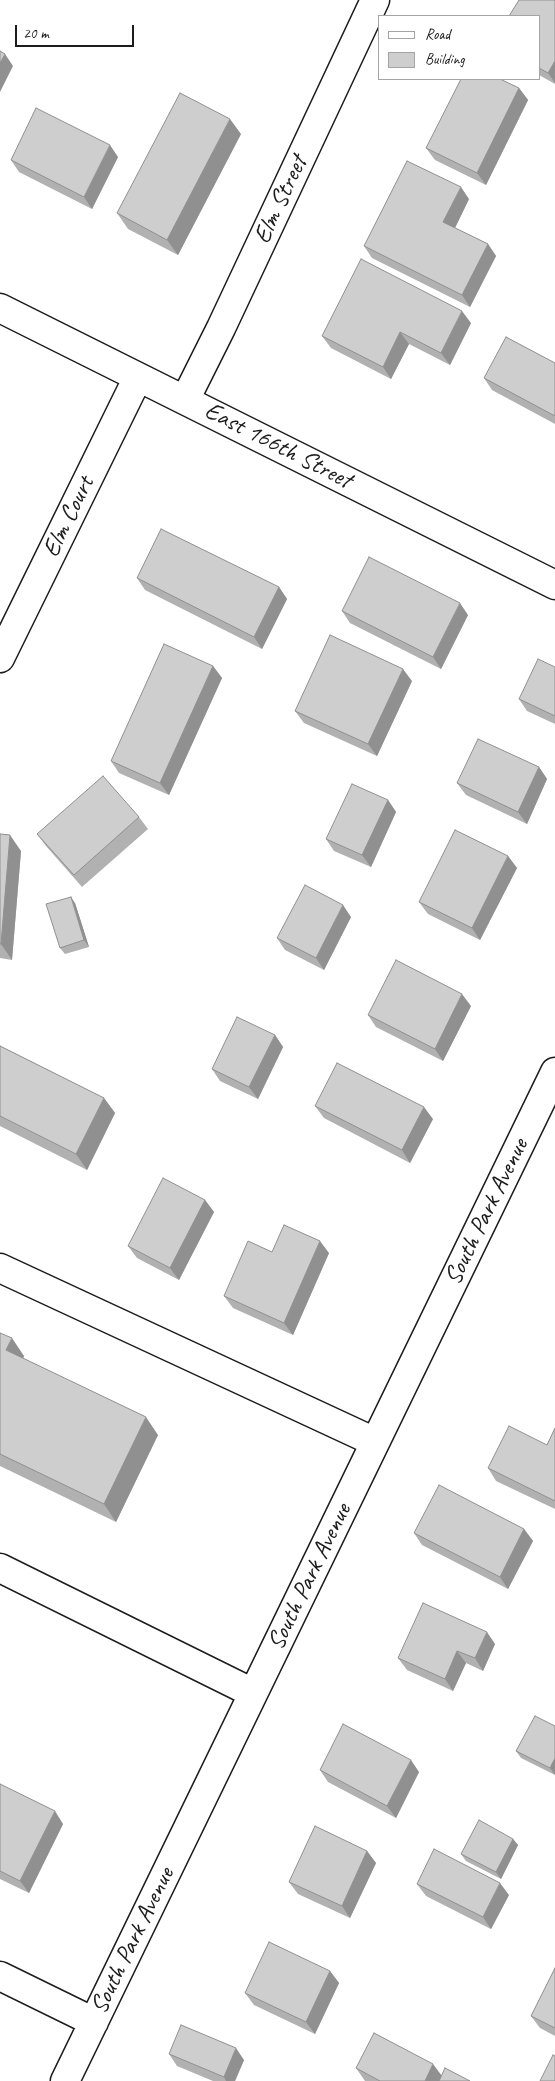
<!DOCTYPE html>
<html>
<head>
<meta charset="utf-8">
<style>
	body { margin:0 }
	#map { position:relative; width:555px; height:2081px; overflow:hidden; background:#fff; font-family:Caveat,sans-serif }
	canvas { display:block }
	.legend { position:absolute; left:378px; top:15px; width:162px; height:65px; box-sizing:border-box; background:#fff; border:1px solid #a4a4a4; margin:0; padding:6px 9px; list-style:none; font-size:15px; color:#1c1c1c }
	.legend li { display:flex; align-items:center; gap:10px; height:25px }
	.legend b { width:25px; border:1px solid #a4a4a4 }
	.scale { position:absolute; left:15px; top:25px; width:119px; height:22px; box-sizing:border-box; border:2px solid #1c1c1c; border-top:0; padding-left:6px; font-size:15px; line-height:18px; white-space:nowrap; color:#1c1c1c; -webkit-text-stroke:4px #fff; paint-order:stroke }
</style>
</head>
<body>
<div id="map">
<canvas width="555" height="2081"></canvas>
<ul class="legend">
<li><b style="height:6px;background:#fff"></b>Road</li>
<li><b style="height:14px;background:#cecece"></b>Building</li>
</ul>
<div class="scale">20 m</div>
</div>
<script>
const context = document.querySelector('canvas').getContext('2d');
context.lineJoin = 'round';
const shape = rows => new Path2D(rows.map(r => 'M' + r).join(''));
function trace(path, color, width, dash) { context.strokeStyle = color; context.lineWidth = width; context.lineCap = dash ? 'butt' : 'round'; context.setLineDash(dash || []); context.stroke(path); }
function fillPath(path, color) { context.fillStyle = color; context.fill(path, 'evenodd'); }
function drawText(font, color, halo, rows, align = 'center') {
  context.font = font + ' Caveat,sans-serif'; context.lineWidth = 4; context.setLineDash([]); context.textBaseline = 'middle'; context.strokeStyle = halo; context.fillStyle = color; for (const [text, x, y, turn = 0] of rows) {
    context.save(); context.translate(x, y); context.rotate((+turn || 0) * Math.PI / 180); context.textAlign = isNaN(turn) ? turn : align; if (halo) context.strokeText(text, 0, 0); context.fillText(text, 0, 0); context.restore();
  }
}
const minor = shape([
	[0,308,555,585],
	[185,400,221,328,375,0],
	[0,658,138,377],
	[0,1268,375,1442],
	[0,1568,253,1693],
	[0,1976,94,2022],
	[65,2081,555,1072]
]);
trace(minor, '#1c1c1c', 31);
trace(minor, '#fff', 28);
fillPath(shape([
	[555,0,555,84,539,75,539,16],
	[519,88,528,100,486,185,435,160,426,148],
	[241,134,178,255,128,229,117,213],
	[118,157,92,209,19,172,11,160],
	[469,199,455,228,488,244,496,256,470,307,372,258,364,246],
	[471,323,450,365,409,344,391,379,331,348,322,336],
	[555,363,555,424,492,390,484,378],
	[137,578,279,587,287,599,262,649,145,590],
	[342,611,468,615,441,669,350,623],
	[213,666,222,678,169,795,119,773,111,761],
	[555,667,555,724,527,711,519,699],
	[412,681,377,756,304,723,295,711],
	[539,767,547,779,527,824,466,795,457,783],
	[388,800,396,812,371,867,334,851,326,839],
	[139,817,148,829,82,887,46,846,37,834],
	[0,834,21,851,12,960,0,958],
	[508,856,517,868,480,940,428,914,419,902],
	[75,903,89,947,65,954,60,948],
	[351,917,324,970,285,950,277,938],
	[471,1006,443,1061,376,1027,368,1015],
	[275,1035,283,1047,258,1099,220,1081,212,1069],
	[0,1046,104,1098,115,1113,87,1170,0,1126],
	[315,1106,433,1119,410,1163,324,1118],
	[205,1200,214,1212,179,1280,137,1258,128,1246],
	[272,1252,329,1253,293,1335,233,1308,224,1296],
	[0,1333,24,1356,23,1358,158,1435,116,1522,0,1466],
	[555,1428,555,1509,496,1481,488,1468,547,1445],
	[524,1529,533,1541,508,1589,422,1545,414,1533],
	[495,1644,483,1671,466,1663,453,1691,407,1670,398,1658],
	[555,1726,555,1775,521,1758,516,1751],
	[320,1770,419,1772,396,1818,328,1782],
	[0,1784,63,1824,29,1893,0,1879],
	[513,1839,518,1845,501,1879,466,1861,461,1854],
	[367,1851,376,1863,350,1918,298,1894,289,1882],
	[417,1884,509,1895,491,1929,426,1896],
	[555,1968,555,2036,540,2028,531,2016],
	[330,1971,339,1983,315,2034,254,2005,245,1993],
	[169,2054,244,2060,235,2081,213,2081,177,2066],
	[356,2068,441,2075,470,2081,365,2081]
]), '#b1b1b1');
fillPath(shape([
	[5,54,13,66,0,92,0,63],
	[555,61,555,83,548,73],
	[519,88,528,100,486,185,477,173],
	[230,119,241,134,178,255,167,240],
	[110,145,118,157,92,209,84,197],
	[461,187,469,199,452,234,443,222],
	[488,244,496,256,470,307,462,295],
	[462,311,471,323,450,365,441,353],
	[400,332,409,344,391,379,383,367],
	[279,587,287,599,262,649,254,637],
	[460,603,468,615,441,669,433,657],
	[213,666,222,678,169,795,160,783],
	[403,669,412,681,377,756,368,744],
	[539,767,547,779,527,824,518,812],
	[388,800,396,812,371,867,362,855],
	[10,835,21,851,12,960,1,944],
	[508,856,517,868,480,940,472,928],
	[71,897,75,903,89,947,84,940],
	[343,905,351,917,324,970,316,958],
	[462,994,471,1006,443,1061,435,1049],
	[275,1035,283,1047,258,1099,249,1087],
	[104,1098,115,1113,87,1170,76,1154],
	[424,1107,433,1119,410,1163,402,1150],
	[205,1200,214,1212,179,1280,170,1268],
	[320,1241,329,1253,293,1335,284,1323],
	[12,1338,24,1356,19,1368,6,1350],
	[146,1417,158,1435,116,1522,104,1504],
	[524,1529,533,1541,508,1589,500,1577],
	[487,1632,495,1644,483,1671,475,1658],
	[457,1651,466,1663,453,1691,445,1679],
	[555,1758,555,1775,550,1768],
	[411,1760,419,1772,396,1818,387,1806],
	[55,1811,63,1824,29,1893,20,1881],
	[513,1839,518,1845,501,1879,496,1872],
	[367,1851,376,1863,350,1918,342,1906],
	[500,1883,509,1895,491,1929,483,1917],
	[330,1971,339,1983,315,2034,306,2022],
	[236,2048,244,2060,235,2081,226,2081,224,2077],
	[433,2064,442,2076,439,2081,425,2081]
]), '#909090');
const building = shape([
	[519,0,555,0,555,61,548,73,539,68,539,16,509,16,519,0],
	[0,51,5,54,0,63,0,51],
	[461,79,500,79,519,88,477,173,426,148,461,79],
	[180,93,230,119,167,240,117,213,180,93],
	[36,108,110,145,84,197,11,160,36,108],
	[407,161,461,187,443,222,488,244,462,295,364,246,407,161],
	[361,259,462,311,441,353,400,332,383,367,322,336,361,259],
	[506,337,555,363,555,416,484,378,506,337],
	[161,529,279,587,254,637,137,578,161,529],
	[369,557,460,603,433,657,342,611,369,557],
	[330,635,403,669,368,744,295,711,330,635],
	[164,644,213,666,160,783,111,761,164,644],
	[538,659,555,667,555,716,519,699,538,659],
	[478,739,539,767,518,812,457,783,478,739],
	[103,776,139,817,74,875,37,834,103,776],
	[352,784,388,800,362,855,326,839,352,784],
	[455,830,508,856,472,928,419,902,455,830],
	[0,834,10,835,1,944,0,944,0,834],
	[305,885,343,905,316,958,277,938,305,885],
	[71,897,84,940,60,948,46,904,71,897],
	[396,960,462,994,435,1049,368,1015,396,960],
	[237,1017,275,1035,249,1087,212,1069,237,1017],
	[0,1046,104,1098,76,1154,0,1116,0,1046],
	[337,1063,424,1107,402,1150,315,1106,337,1063],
	[163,1178,205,1200,170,1268,128,1246,163,1178],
	[284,1225,320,1241,284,1323,224,1296,248,1241,272,1252,284,1225],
	[0,1333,12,1338,6,1350,146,1417,104,1504,0,1454,0,1333],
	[509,1426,547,1445,555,1428,555,1501,488,1468,509,1426],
	[439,1485,524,1529,500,1577,414,1533,439,1485],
	[423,1603,487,1632,475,1658,457,1651,445,1679,398,1658,423,1603],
	[535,1716,555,1726,555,1758,550,1768,516,1751,535,1716],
	[343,1724,411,1760,387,1806,320,1770,343,1724],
	[0,1784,55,1811,20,1881,0,1871,0,1784],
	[479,1820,513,1839,496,1872,461,1854,479,1820],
	[315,1826,367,1851,342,1906,289,1882,315,1826],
	[434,1849,500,1883,483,1917,417,1884,434,1849],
	[269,1942,330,1971,306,2022,245,1993,269,1942],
	[555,1968,555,2028,531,2016,555,1968],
	[181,2025,236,2048,224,2077,169,2054,181,2025],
	[374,2033,433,2064,425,2081,380,2081,356,2068,374,2033],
	[553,2055,555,2056,555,2081,540,2081,553,2055],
	[445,2068,470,2081,439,2081,445,2068]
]);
fillPath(building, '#cecece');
trace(building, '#909090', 1);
drawText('25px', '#1c1c1c', '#fff', [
	["Elm Street",281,200,-65],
	["East 166th Street",278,446,27],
	["Elm Court",69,517,-64],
	["South Park Avenue",487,1212,-64],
	["South Park Avenue",310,1577,-64],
	["South Park Avenue",133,1941,-64]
]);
</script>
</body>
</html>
